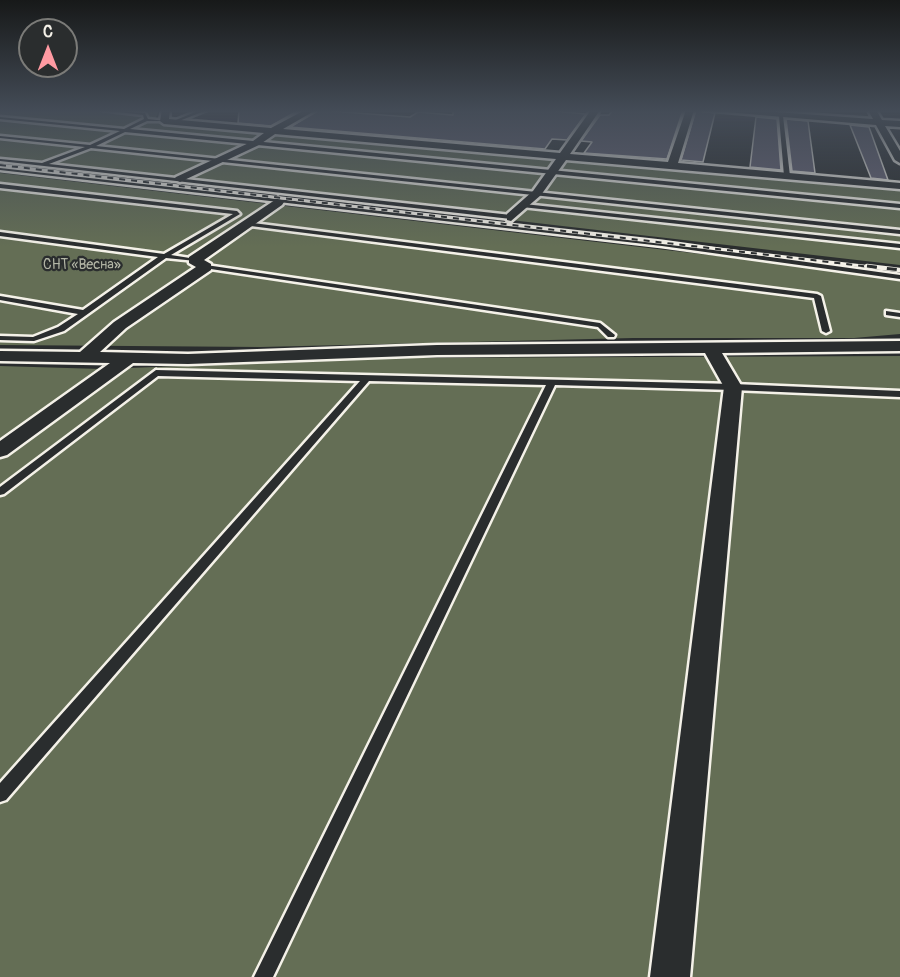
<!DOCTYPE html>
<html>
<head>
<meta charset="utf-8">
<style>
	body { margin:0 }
	#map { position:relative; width:900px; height:977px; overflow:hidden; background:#2a2d2e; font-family:Pangolin,sans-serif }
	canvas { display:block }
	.north { position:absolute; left:18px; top:18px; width:60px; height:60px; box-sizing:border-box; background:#2a2d2e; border:2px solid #7b7b78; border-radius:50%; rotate:0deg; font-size:16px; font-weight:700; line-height:24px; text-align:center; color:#f4f1e8 }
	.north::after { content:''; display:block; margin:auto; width:21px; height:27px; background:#ff9aa2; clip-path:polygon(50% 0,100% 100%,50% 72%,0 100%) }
</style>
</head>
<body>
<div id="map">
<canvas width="900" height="977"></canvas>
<div class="north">С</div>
</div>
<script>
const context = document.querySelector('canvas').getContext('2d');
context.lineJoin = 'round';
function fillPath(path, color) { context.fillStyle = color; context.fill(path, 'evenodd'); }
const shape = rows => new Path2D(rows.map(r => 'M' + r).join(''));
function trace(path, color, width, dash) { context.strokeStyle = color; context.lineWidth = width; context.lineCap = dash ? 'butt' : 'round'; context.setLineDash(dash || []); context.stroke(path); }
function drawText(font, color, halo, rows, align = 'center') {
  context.font = font + ' Pangolin,sans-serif'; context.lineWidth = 4.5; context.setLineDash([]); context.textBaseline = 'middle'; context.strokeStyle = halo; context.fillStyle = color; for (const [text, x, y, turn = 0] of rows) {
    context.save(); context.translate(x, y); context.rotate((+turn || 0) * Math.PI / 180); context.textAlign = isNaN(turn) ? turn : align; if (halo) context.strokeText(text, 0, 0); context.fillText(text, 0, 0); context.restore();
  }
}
fillPath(shape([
	[0,110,159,110,155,121,161,123,900,191,900,265,0,161],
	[0,173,839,270,900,281,900,334,854,338,633,338,261,347,0,345],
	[900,356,900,977,0,977,0,366,101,369,399,358]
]), '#646e55');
const building = shape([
	[239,110,299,110,271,126,238,123,239,110],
	[318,110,410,117,418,112,453,115,453,110,544,110,586,114,567,140,552,139,545,149,290,127,318,110],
	[613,110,683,110,667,159,584,153,592,142,581,141,600,115,609,115,613,110],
	[696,110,715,113,703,162,681,160,696,110],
	[756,117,777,119,781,170,750,167,756,117],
	[786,119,808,121,815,173,792,171,786,119],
	[850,125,869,127,888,180,871,178,850,125]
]);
fillPath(building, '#666375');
trace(building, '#f4f1e8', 1.5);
const service = shape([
	[102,110,145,113,148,119,166,121,147,121,130,129,900,204,900,208,125,132,96,146,900,230,900,234,91,148,49,164,511,215,514,217,511,219,0,161,0,159,42,163,85,147,0,138,0,136,90,145,120,131,0,119,0,117,124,129,144,119,143,115,102,110],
	[200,110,207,110,174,123,171,122,200,110],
	[781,115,783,116,790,176,787,178,784,176,779,116,781,115],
	[0,168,662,242,900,275,900,279,662,246,0,170,0,168],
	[0,184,237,211,240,214,171,255,196,259,196,261,166,258,64,331,34,341,0,340,0,336,33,337,58,327,78,314,0,300,0,296,83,310,158,257,0,236,0,232,164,254,233,214,0,188,0,184],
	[524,204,900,244,900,248,522,207,522,205,524,204],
	[245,222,817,294,821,296,830,331,826,333,822,331,814,298,243,225,242,224,245,222],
	[206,265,600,323,615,335,614,337,608,337,598,327,204,268,203,267,206,265],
	[886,311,900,313,900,317,886,315,886,311],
	[156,370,733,384,900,391,900,397,733,390,555,385,273,977,254,977,546,385,369,381,6,800,0,802,0,783,360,381,158,376,4,494,0,495,0,487,156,370]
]);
const minor = shape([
	[162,110,170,110,169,119,271,128,305,110,316,110,283,129,560,153,591,110,600,110,570,154,668,162,686,110,694,110,678,163,900,183,900,189,566,160,541,195,511,221,507,220,507,214,533,191,556,159,275,134,259,145,180,182,174,179,176,177,253,141,264,133,164,124,160,121,162,110],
	[703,110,748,110,873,119,869,112,876,110,882,120,900,121,900,127,885,126,900,151,900,163,895,160,876,125,703,110],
	[278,198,284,202,282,205,204,260,211,264,211,270,126,328,100,352,188,354,437,345,900,341,900,351,722,353,742,387,690,977,650,977,724,387,705,353,437,355,188,364,133,363,7,455,0,457,0,441,110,363,0,361,0,351,80,352,114,322,196,267,189,263,189,257,278,198]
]);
trace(service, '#f4f1e8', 5);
trace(minor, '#f4f1e8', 5);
fillPath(service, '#2a2d2e');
fillPath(minor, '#2a2d2e');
const railFar1 = shape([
	[0,165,880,268]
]);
const rail = shape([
	[867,266,900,270]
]);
trace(railFar1, '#f4f1e8', 3);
trace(rail, '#f4f1e8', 4.5);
trace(railFar1, '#2a2d2e', 2, [6]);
trace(rail, '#2a2d2e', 3, [10]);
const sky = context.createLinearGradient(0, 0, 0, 247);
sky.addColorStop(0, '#171919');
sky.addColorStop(0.45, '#444c57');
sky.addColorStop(1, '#444c5700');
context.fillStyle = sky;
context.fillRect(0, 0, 900, 247);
drawText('14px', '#b3b6a6', '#2a2d2e', [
	["СНТ «Весна»",82,265]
]);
</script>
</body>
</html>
